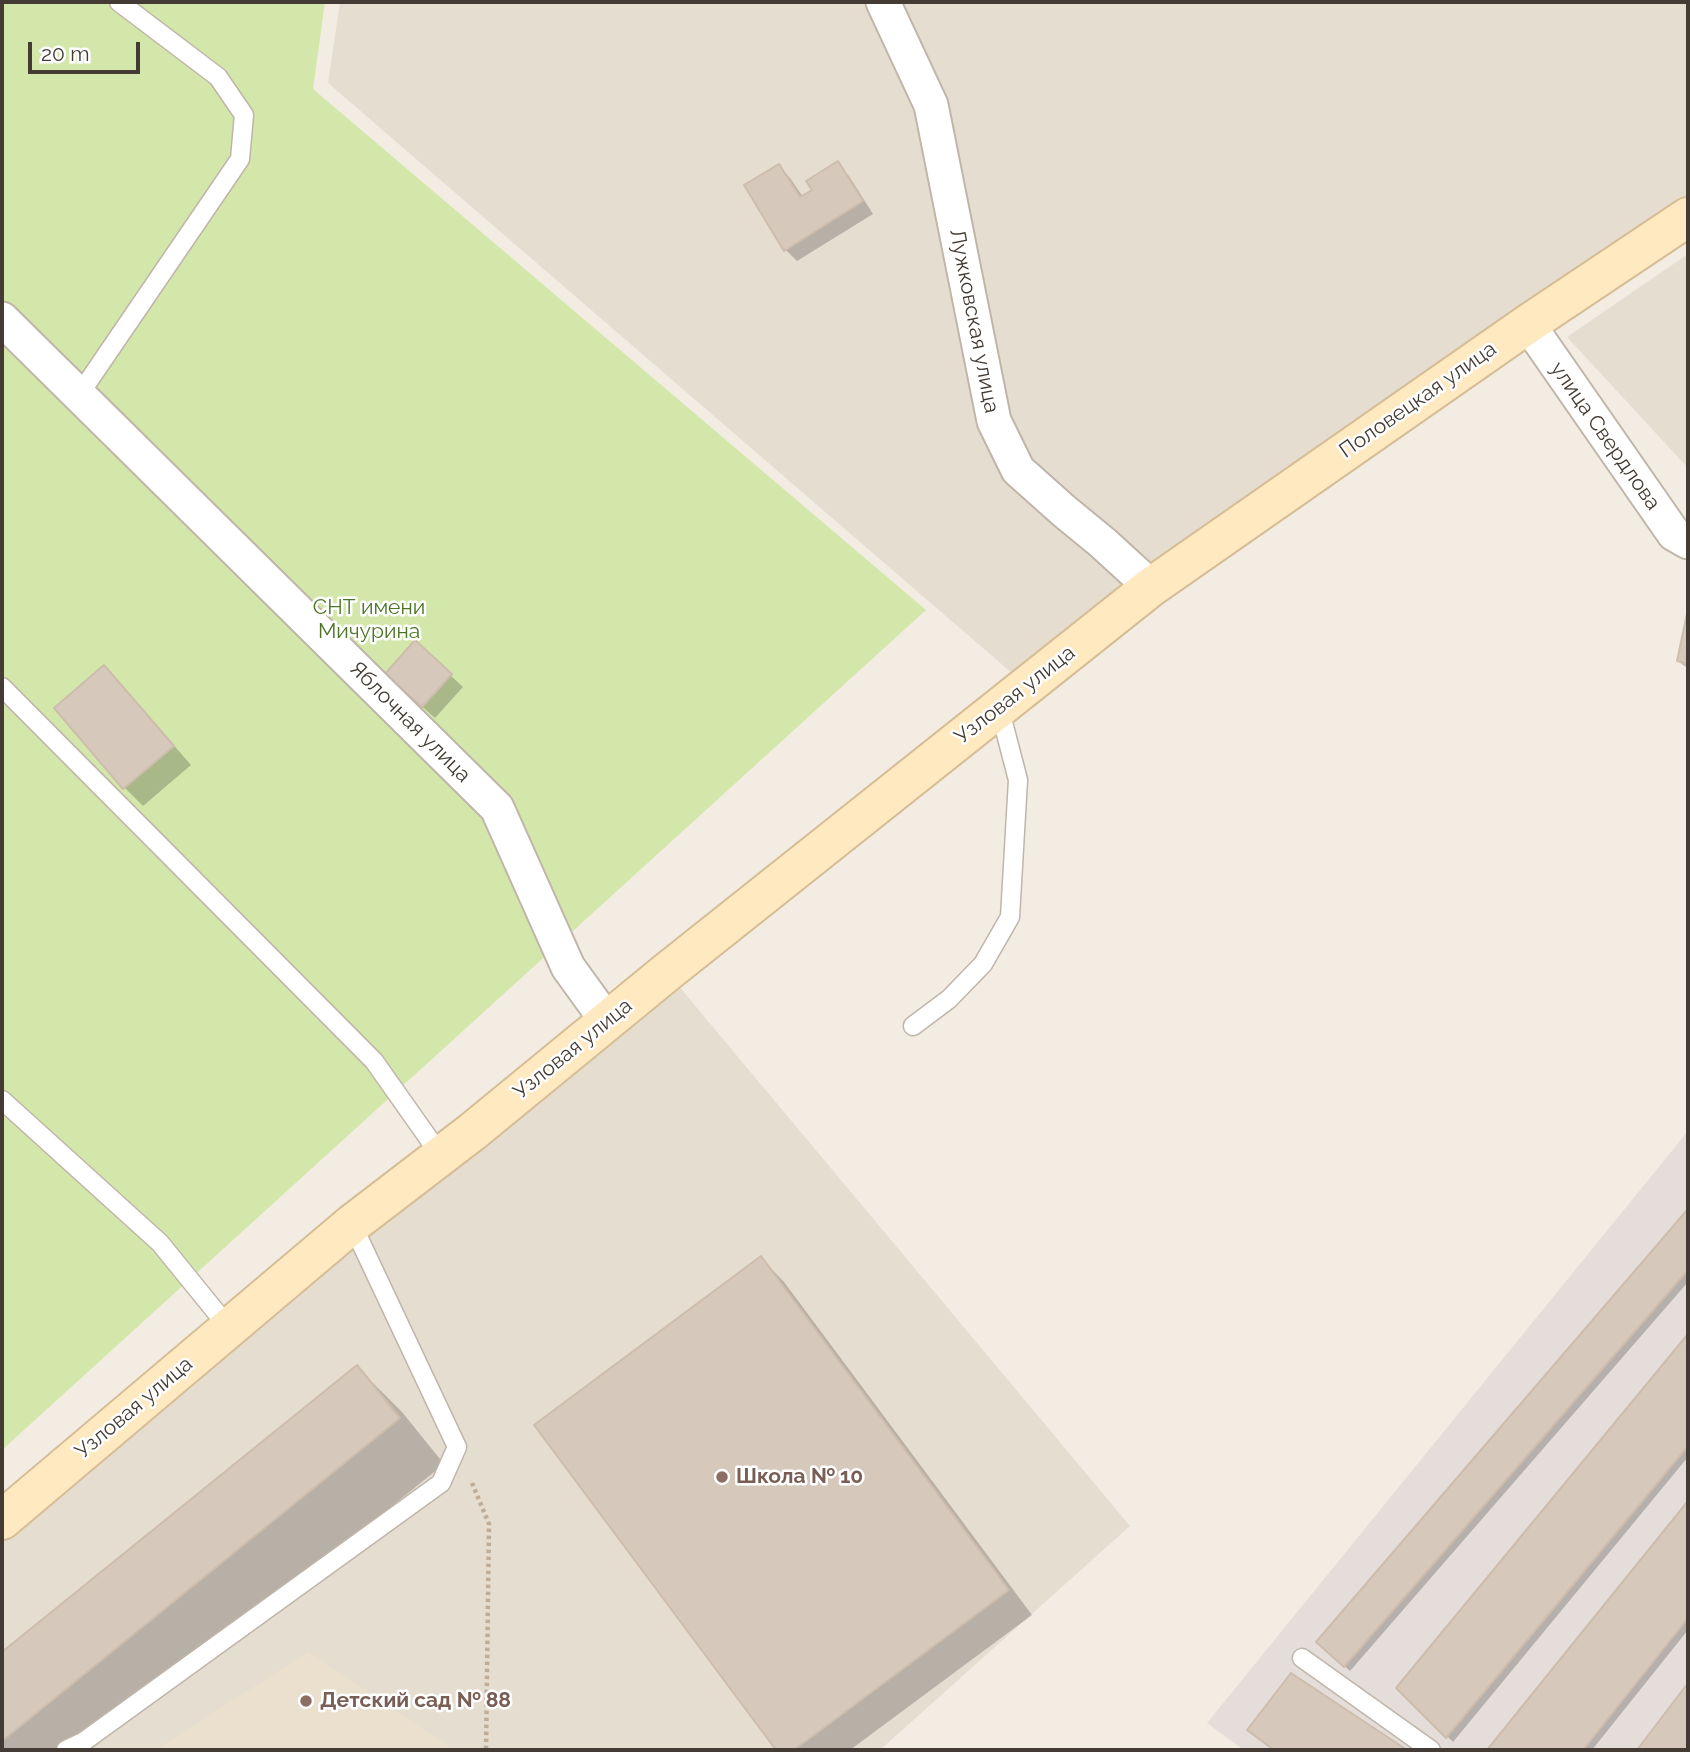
<!DOCTYPE html>
<html>
<head>
<meta charset="utf-8">
<style>
	body { margin:0 }
	#map { position:relative; width:1690px; height:1752px; overflow:hidden; background:#f2ece3; font-family:Raleway,sans-serif }
	canvas { display:block }
	.frame { position:absolute; inset:0; border:4px solid #443c34; pointer-events:none }
	.scale { position:absolute; left:28px; top:42px; width:112px; height:32px; box-sizing:border-box; border:4px solid #443c34; border-top:0; padding-left:9px; font-size:21px; line-height:24px; white-space:nowrap; color:#443c34; -webkit-text-stroke:5px #fff; paint-order:stroke }
</style>
</head>
<body>
<div id="map">
<canvas width="1690" height="1752"></canvas>
<div class="frame"></div>
<div class="scale">20 m</div>
</div>
<script>
const context = document.querySelector('canvas').getContext('2d');
context.lineJoin = 'round';
function fillPath(path, color) { context.fillStyle = color; context.fill(path, 'evenodd'); }
const shape = rows => new Path2D(rows.map(r => 'M' + r).join(''));
function trace(path, color, width, dash) { context.strokeStyle = color; context.lineWidth = width; context.lineCap = dash ? 'butt' : 'round'; context.setLineDash(dash || []); context.stroke(path); }
function drawText(font, color, halo, rows, align = 'center') {
  context.font = font + ' Raleway,sans-serif'; context.lineWidth = 5; context.setLineDash([]); context.textBaseline = 'middle'; context.strokeStyle = halo; context.fillStyle = color; for (const [text, x, y, turn = 0] of rows) {
    context.save(); context.translate(x, y); context.rotate((+turn || 0) * Math.PI / 180); context.textAlign = isNaN(turn) ? turn : align; if (halo) context.strokeText(text, 0, 0); context.fillText(text, 0, 0); context.restore();
  }
}
fillPath(shape([
	[340,2,1688,2,1688,203,1013,674,328,83],
	[1688,254,1688,468,1567,337],
	[667,972,1130,1526,880,1750,2,1750,2,1517]
]), '#e6ddd1');
fillPath(shape([
	[1688,1131,1688,1750,1244,1750,1207,1723]
]), '#e4ddd9');
fillPath(shape([
	[308,1652,455,1750,155,1750]
]), '#ebdfcd');
fillPath(shape([
	[2,2,325,2,313,89,926,610,2,1450]
]), '#d3e7ab');
fillPath(shape([
	[837,164,849,176,873,214,797,261,786,250,779,166,790,178,803,197,814,190],
	[1688,617,1688,667,1684,666,1678,661],
	[415,643,463,687,435,718,399,686],
	[104,668,122,686,191,765,143,806,125,788,56,709],
	[1688,1212,1688,1282,1350,1671,1318,1642],
	[761,1258,784,1282,1032,1615,850,1750,778,1750,537,1425],
	[1688,1336,1688,1457,1453,1742,1398,1688],
	[357,1367,402,1412,444,1464,90,1750,2,1750,2,1654],
	[1688,1504,1688,1630,1592,1750,1489,1750],
	[1292,1675,1404,1750,1274,1750,1249,1730],
	[1688,1686,1688,1750,1639,1750]
]), '#0003');
const building = shape([
	[838,161,863,201,784,251,744,185,779,164,800,197,812,190,806,181,838,161],
	[1688,609,1688,664,1677,661,1688,609],
	[415,640,452,674,422,707,385,674,415,640],
	[104,665,174,746,123,789,54,708,104,665],
	[1688,1209,1688,1270,1344,1667,1316,1642,1688,1209],
	[761,1256,1009,1590,794,1750,776,1750,534,1425,761,1256],
	[1688,1334,1688,1446,1446,1738,1396,1688,1688,1334],
	[357,1365,400,1418,2,1741,2,1652,357,1365],
	[1688,1501,1688,1618,1583,1750,1487,1750,1688,1501],
	[1291,1673,1407,1750,1274,1750,1247,1730,1291,1673],
	[1688,1683,1688,1750,1637,1750,1688,1683]
]);
fillPath(building, '#d6c9bc');
trace(building, '#cebdac', 2);
const lane = shape([
	[79,395,240,159,244,115,218,77,119,2],
	[2,687,374,1061,441,1156],
	[913,1026,949,999,983,964,1010,917,1018,780,999,707],
	[2,1100,160,1243,229,1328],
	[1302,1658,1431,1750],
	[66,1750,83,1742,441,1483,457,1447,352,1224]
]);
const street = shape([
	[883,2,931,105,994,421,1018,470,1064,511,1103,543,1151,587],
	[2,319,497,808,568,967,607,1021],
	[1528,324,1674,534,1688,542]
]);
const secondary = shape([
	[2,1520,352,1224,472,1132,667,972,1151,587,1528,324,1688,217]
]);
trace(lane, '#c0b5a9', 21);
trace(street, '#c0b5a9', 37);
trace(secondary, '#d6bd95', 42);
trace(shape([
	[472,1483,489,1524,486,1750]
]), '#bfad97', 4.5, [3.5, 3.5]);
trace(lane, '#fff', 18);
trace(street, '#fff', 33);
trace(secondary, '#ffe9c1', 38);
for (const [x, y, r, color] of [
	[722,1477,7,"#8d6e63"],
	[306,1701,7,"#8d6e63"]
]) { const dot = new Path2D(); dot.arc(x, y, r, 0, 2 * Math.PI); context.fillStyle = color; context.fill(dot); trace(dot, '#fff', 2.5); }
drawText('21px', '#443c34', '#fff', [
	["Лужковская улица",974,321,79],
	["Половецкая улица",1418,400,-35],
	["улица Свердлова",1605,436,55],
	["Узловая улица",1015,695,-38],
	["Яблочная улица",410,722,45],
	["Узловая улица",573,1049,-39],
	["Узловая улица",134,1408,-40]
]);
drawText('21px', '#4d7527', '#fff', [
	["СНТ имени",369,608],
	["Мичурина",369,632]
]);
drawText('bold 21px', '#785e54', '#fff', [
	["Школа № 10",736,1477],
	["Детский сад № 88",320,1701]
], 'left');
</script>
</body>
</html>
